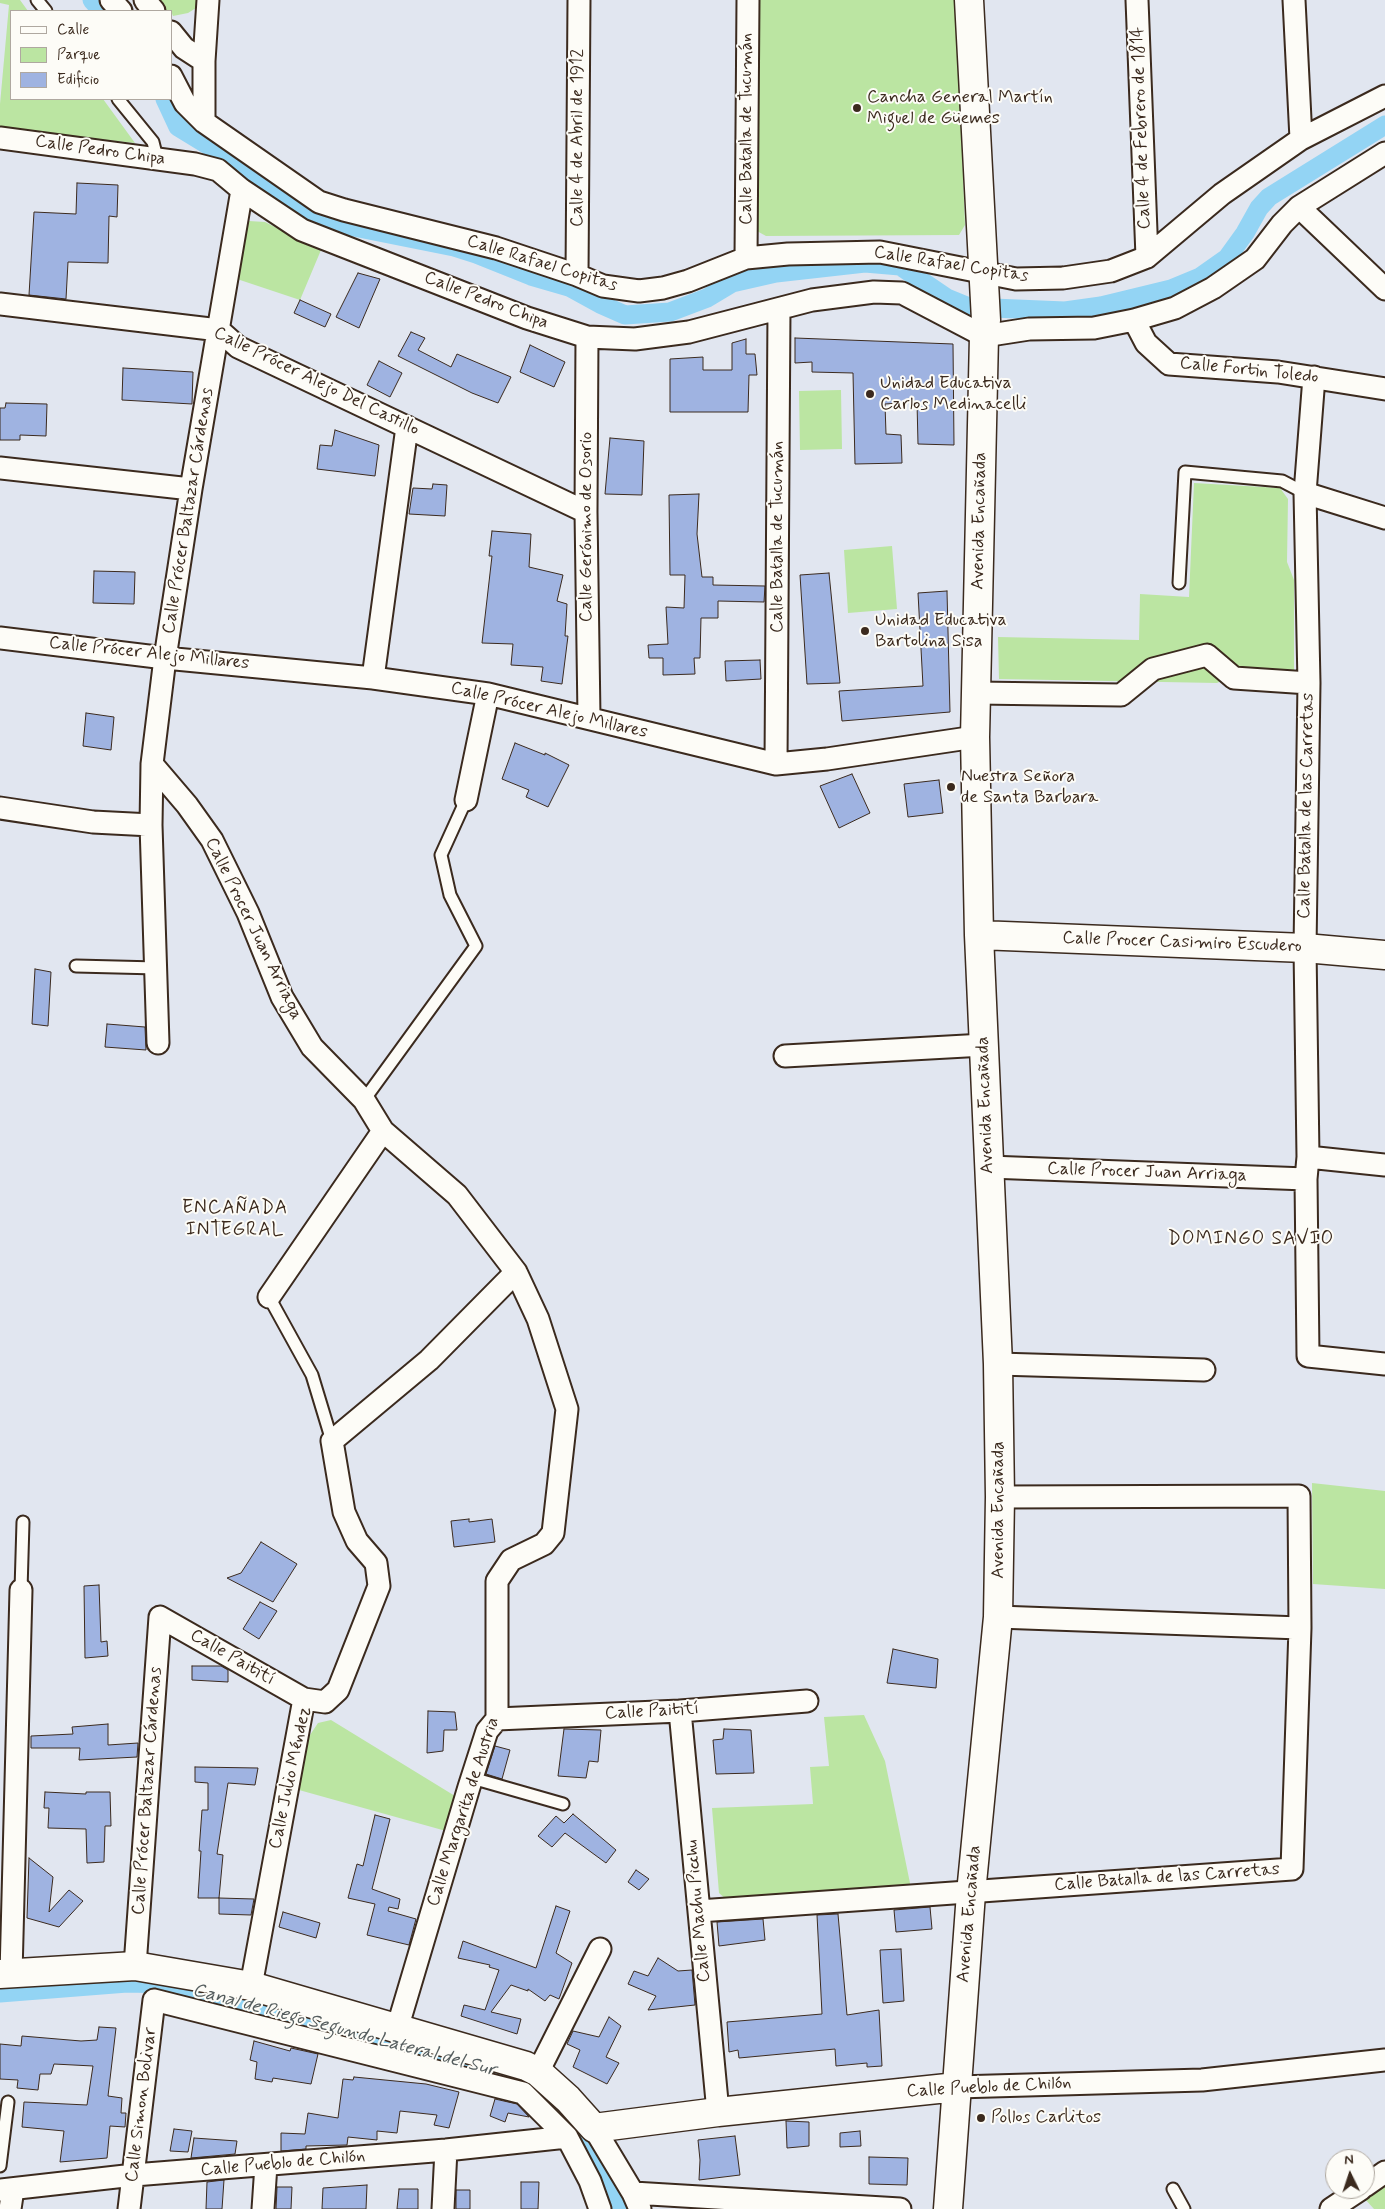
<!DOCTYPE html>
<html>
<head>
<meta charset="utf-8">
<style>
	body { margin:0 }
	#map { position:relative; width:1385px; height:2209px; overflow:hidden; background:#e1e6f0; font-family:Mynerve,sans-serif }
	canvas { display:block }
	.legend { position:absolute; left:10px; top:10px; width:162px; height:90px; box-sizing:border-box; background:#fdfcf7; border:1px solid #afa8a0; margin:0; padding:6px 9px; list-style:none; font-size:15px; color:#3b2a1e }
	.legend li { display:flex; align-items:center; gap:10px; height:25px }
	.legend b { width:25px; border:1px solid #afa8a0 }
	.north { position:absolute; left:1325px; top:2149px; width:50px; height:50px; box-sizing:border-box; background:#fdfcf7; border:1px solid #afa8a0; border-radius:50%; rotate:356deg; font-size:14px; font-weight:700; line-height:20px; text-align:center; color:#3b2a1e }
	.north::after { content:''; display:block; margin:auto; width:18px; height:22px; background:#3b2a1e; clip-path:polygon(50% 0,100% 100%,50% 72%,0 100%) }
</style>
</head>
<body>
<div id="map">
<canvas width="1385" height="2209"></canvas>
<ul class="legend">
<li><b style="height:6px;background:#fdfcf7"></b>Calle</li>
<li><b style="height:14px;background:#bbe5a2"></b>Parque</li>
<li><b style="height:14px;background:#9fb3e1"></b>Edificio</li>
</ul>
<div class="north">N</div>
</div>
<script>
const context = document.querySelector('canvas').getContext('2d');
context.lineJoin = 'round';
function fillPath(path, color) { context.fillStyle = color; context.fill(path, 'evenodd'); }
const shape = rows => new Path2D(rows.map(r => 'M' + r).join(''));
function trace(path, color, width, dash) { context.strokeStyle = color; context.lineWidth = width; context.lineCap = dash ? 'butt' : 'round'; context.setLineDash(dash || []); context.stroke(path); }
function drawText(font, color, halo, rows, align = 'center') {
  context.font = font + ' Mynerve,sans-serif'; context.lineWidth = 4; context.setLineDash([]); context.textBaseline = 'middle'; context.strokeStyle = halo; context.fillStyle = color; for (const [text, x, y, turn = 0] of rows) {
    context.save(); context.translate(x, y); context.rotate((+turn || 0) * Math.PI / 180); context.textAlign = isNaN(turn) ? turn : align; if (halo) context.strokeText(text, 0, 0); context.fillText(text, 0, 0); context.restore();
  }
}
fillPath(shape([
	[0,0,20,0,28,11,11,11,11,99,103,99,135,143,0,129,0,104,9,5,0,3],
	[154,0,196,0,196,8,188,13,173,16,171,11,165,11],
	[759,0,956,0,965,225,959,235,766,236,755,230],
	[249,221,265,222,321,250,300,300,237,279,245,229],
	[841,390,842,449,800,450,799,391],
	[1194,483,1280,488,1288,499,1287,562,1294,580,1294,674,1238,673,1217,683,999,679,998,637,1139,640,1140,594,1189,597],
	[892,546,897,609,848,613,844,550],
	[1312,1483,1385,1491,1385,1589,1313,1584],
	[864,1715,885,1761,911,1888,728,1901,719,1893,712,1808,813,1804,810,1767,829,1766,824,1717],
	[331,1720,455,1796,446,1831,299,1790,308,1738,318,1723],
	[1385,2183,1385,2209,1374,2209,1364,2198]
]), '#bbe5a2');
trace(shape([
	[92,0,102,11],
	[165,99,178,127,255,174,282,193,301,212,324,221,454,247,476,254,531,276,569,287,600,304,625,315,670,312,707,298,732,283,776,273,865,263,900,266,947,298,969,307,1065,311,1101,306,1171,289,1200,277,1227,258,1245,233,1259,208,1269,197,1385,125],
	[0,1993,127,1983,170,1984,211,1993,525,2081,538,2086,583,2139,599,2166,618,2209]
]), '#93d4f4', 19);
const building = shape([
	[77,183,118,185,117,217,109,216,108,263,68,262,66,299,29,295,34,212,76,214,77,183],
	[358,273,380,279,359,328,336,317,358,273],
	[300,300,331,314,325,327,294,313,300,300],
	[411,332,425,338,418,350,451,367,457,354,511,377,498,403,472,393,398,356,411,332],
	[795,338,953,344,954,445,918,444,917,402,885,404,886,434,901,435,902,463,855,464,853,373,812,372,812,362,795,363,795,338],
	[746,339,746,354,755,354,757,375,749,375,748,412,670,412,670,359,703,357,703,370,732,370,732,343,746,339],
	[530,345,565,362,554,387,520,372,530,345],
	[379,361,402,373,390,397,367,385,379,361],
	[123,368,193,372,192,404,122,400,123,368],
	[6,403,47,404,46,436,20,435,20,440,0,440,0,408,5,408,6,403],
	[335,430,379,445,375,476,317,469,320,445,332,446,335,430],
	[610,438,644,441,642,495,605,494,610,438],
	[433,484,447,485,445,516,409,514,413,488,432,489,433,484],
	[699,494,697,534,702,577,713,577,713,585,765,586,764,602,718,601,718,618,701,618,700,658,694,658,695,674,663,675,663,658,649,658,648,645,668,644,666,607,684,608,685,575,670,575,669,495,699,494],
	[492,531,531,534,529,567,563,575,557,601,567,604,565,636,568,636,562,684,541,681,543,667,511,665,513,644,482,643,492,556,489,556,492,531],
	[94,571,135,572,134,604,93,603,94,571],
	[829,573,840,683,807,684,800,575,829,573],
	[947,591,950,712,842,721,839,691,923,686,918,593,947,591],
	[760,660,761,679,726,681,725,661,760,660],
	[86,713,114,717,111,750,83,746,86,713],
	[515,743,545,755,545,753,569,765,548,807,526,797,529,790,502,779,515,743],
	[852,774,870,813,839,828,820,786,852,774],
	[939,780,943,813,908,817,904,784,939,780],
	[35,969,51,972,48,1026,32,1024,35,969],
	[107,1024,145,1027,146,1050,105,1047,107,1024],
	[469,1519,469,1522,492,1519,495,1542,454,1547,451,1521,469,1519],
	[261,1542,297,1564,273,1602,227,1578,241,1573,261,1542],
	[99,1585,101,1642,107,1641,108,1656,85,1658,84,1586,99,1585],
	[260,1602,277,1611,259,1639,243,1629,260,1602],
	[893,1649,938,1659,936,1688,887,1683,893,1649],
	[192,1666,221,1666,228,1670,228,1682,192,1680,192,1666],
	[428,1711,455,1712,457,1730,444,1730,443,1751,427,1753,428,1711],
	[108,1724,108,1745,138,1743,137,1757,79,1760,80,1748,31,1748,31,1736,73,1734,72,1727,108,1724],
	[564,1729,601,1730,598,1762,589,1761,586,1778,558,1776,564,1729],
	[724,1729,751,1730,754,1773,716,1774,713,1740,723,1739,724,1729],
	[495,1746,510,1750,502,1779,486,1774,495,1746],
	[195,1767,258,1768,255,1785,228,1783,217,1854,223,1855,219,1898,198,1898,201,1851,199,1851,202,1810,208,1810,208,1783,195,1782,195,1767],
	[45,1792,86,1794,86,1792,110,1792,111,1826,105,1826,104,1862,87,1863,86,1829,48,1828,49,1808,44,1808,45,1792],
	[573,1814,616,1850,606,1863,565,1833,552,1847,538,1836,556,1816,564,1823,573,1814],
	[375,1815,390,1819,372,1889,400,1899,398,1909,389,1907,388,1911,416,1919,409,1945,367,1935,375,1904,348,1898,357,1864,363,1866,375,1815],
	[29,1858,53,1877,49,1912,69,1890,83,1901,59,1927,27,1918,29,1858],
	[636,1870,649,1879,639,1890,628,1882,636,1870],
	[219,1898,254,1899,251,1915,219,1914,219,1898],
	[556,1906,570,1911,556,1953,572,1963,559,1999,550,1995,545,2001,528,1989,528,1991,511,1985,491,2012,521,2019,517,2034,461,2016,464,2005,485,2010,499,1970,489,1967,490,1965,458,1958,463,1941,536,1968,556,1906],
	[930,1907,932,1929,896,1932,894,1910,930,1907],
	[283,1912,320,1923,316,1938,279,1927,283,1912],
	[838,1914,847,2015,879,2010,882,2066,867,2067,867,2063,836,2066,835,2049,739,2058,738,2050,729,2052,727,2022,822,2014,817,1915,838,1914],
	[763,1919,765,1940,719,1946,717,1922,763,1919],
	[901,1949,904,2001,883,2003,880,1950,901,1949],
	[658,1958,678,1971,692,1970,695,2005,648,2010,656,1996,628,1984,634,1971,648,1976,658,1958],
	[609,2017,621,2026,606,2057,619,2063,607,2084,573,2067,580,2050,567,2044,573,2031,599,2037,609,2017],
	[99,2027,116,2028,108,2096,122,2098,121,2113,126,2113,125,2127,110,2126,107,2158,60,2162,64,2131,22,2127,24,2102,87,2105,93,2066,54,2064,51,2074,40,2074,38,2090,17,2088,18,2080,0,2079,0,2044,21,2046,22,2036,81,2041,97,2040,99,2027],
	[254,2041,290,2051,291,2048,318,2054,311,2084,273,2078,272,2082,255,2079,257,2062,250,2060,254,2041],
	[354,2077,426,2084,459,2092,449,2128,434,2125,437,2115,400,2111,397,2133,377,2131,377,2140,348,2137,347,2145,306,2146,306,2149,281,2151,281,2133,305,2134,308,2113,338,2118,343,2079,353,2080,354,2077],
	[495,2099,517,2104,529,2117,508,2113,505,2122,490,2116,495,2099],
	[786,2121,809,2122,809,2146,787,2148,786,2121],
	[174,2129,192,2131,188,2152,170,2151,174,2129],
	[860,2131,861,2146,840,2147,840,2133,860,2131],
	[735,2136,740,2175,699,2180,700,2160,698,2140,735,2136],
	[194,2138,237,2141,235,2154,191,2158,194,2138],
	[869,2157,908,2158,907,2185,869,2184,869,2157],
	[224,2180,222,2209,206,2209,207,2182,224,2180],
	[521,2182,539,2182,538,2209,521,2209,521,2182],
	[367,2185,366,2209,322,2209,323,2188,367,2185],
	[277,2187,292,2187,291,2209,276,2209,277,2187],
	[399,2189,418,2189,418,2209,397,2209,399,2189],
	[456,2190,470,2190,470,2209,456,2209,456,2190]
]);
fillPath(building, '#9fb3e1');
trace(building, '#3b2a1e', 1);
const lane = shape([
	[37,0,46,11],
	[118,99,153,142,157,158],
	[1179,583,1185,472,1282,481,1305,493],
	[76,966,157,968],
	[364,1100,476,946,450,895,441,855,466,800],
	[269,1297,312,1375,332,1441],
	[21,1590,23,1522],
	[472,1778,563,1804],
	[0,2166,8,2102],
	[1173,2189,1184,2209]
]);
const street = shape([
	[111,0,121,11],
	[145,0,154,11],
	[1137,0,1147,257],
	[1294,0,1301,139],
	[171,32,184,48,204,61],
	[171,76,185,103,204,122,319,202,344,210,496,248,577,275,603,286,639,291,663,288,688,281,746,258,788,254,880,252,1016,279,1063,278,1111,271,1147,257,1222,194,1301,139,1385,96],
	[204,122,204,61,208,0],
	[0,138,195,164,218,170,242,190,302,230,527,318,587,337,635,339,689,332,812,300,874,292,902,293,984,336,1029,329,1094,328,1134,320,1175,308,1213,288,1255,259,1282,224,1299,207,1385,153],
	[1299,207,1385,289],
	[746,258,748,0],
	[577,275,579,0],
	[0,304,219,330,238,347,586,512],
	[1134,320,1146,343,1169,364,1278,372,1385,389],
	[587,337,586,512,589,717],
	[1314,377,1305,493,1309,683,1305,948,1308,1157,1306,1179,1308,1356,1385,1364],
	[0,468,191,489],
	[1305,493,1385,518],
	[0,638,165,658,373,678,488,694,776,764,827,759,975,737],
	[373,678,407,427],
	[977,693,1121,695,1153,669,1207,655,1234,678,1309,683],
	[152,764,187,805,212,840,248,913,282,997,312,1047,364,1100,383,1131,457,1195,516,1272,538,1319,567,1409,553,1533,544,1544,511,1560,497,1581,497,1719,487,1731,469,1787,397,2029],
	[776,764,779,310],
	[466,800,488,694],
	[0,808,93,822,151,825],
	[158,1043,151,825,152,764,165,658,191,489,242,190],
	[785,1056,984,1045],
	[1308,1157,1385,1165],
	[989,1167,1306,1179],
	[269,1297,383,1131],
	[998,1364,1204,1370],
	[998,1617,1300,1628],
	[680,1711,718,2112],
	[497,1719,680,1711,807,1701],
	[699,1911,1292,1869,1300,1628,1299,1496,1000,1497],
	[135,1966,160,1617,304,1699],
	[11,1974,21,1590],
	[251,1986,304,1699,325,1702,338,1690,379,1586,376,1563,357,1541,344,1512,332,1441,429,1360,516,1272],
	[538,2072,600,1949],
	[957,2087,1202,2080,1385,2060],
	[594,2128,633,2193,640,2209],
	[1365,2186,1385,2172],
	[0,2190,134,2175,446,2150,567,2137],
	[633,2193,900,2209],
	[10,2209,13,2189],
	[129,2209,154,2000,523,2093,567,2137,590,2181,600,2209],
	[263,2209,266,2165],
	[443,2209,446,2150],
	[1331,2209,1361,2189]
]);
const secondary = shape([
	[979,935,1305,948,1385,955],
	[0,1974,135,1966,251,1986,526,2066,538,2072,568,2099,594,2128,718,2112,957,2087],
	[948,2209,971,1893,998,1617,1000,1497,998,1364,979,935,975,737,984,336,986,320,969,0]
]);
trace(lane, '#3b2a1e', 15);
trace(street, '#3b2a1e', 25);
trace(secondary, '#3b2a1e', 31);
trace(lane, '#fdfcf7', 11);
trace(street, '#fdfcf7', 21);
trace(secondary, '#fdfcf7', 28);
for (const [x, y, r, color] of [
	[857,108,5,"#3b2a1e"],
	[870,394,5,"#3b2a1e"],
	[865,631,5,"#3b2a1e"],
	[951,787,5,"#3b2a1e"],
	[981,2118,5,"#3b2a1e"]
]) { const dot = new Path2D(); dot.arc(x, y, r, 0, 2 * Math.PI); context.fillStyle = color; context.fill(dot); trace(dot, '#fdfcf7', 2); }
drawText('18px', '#3b2a1e', '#fdfcf7', [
	["Cancha General Martín",867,98],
	["Miguel de Güemes",867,119],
	["Unidad Educativa",880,384],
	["Carlos Medinacelli",880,405],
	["Unidad Educativa",875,621],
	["Bartolina Sisa",875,642],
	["Nuestra Señora",961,777],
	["de Santa Barbara",961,798],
	["Pollos Carlitos",991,2118]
], 'left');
drawText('18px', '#3b2a1e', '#fdfcf7', [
	["Calle 4 de Febrero de 1814",1142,128,-92],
	["Calle Batalla de Tucumán",747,129,-90],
	["Calle 4 de Abril de 1912",578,138,-90],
	["Calle Pedro Chipa",100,151,8],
	["Calle Rafael Copitas",542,264,17],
	["Calle Rafael Copitas",951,265,9],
	["Calle Pedro Chipa",486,301,21],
	["Calle Fortin Toledo",1249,371,6],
	["Calle Prócer Alejo Del Castillo",316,382,26],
	["Calle Prócer Baltazar Cárdenas",189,511,-81],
	["Avenida Encañada",980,521,-89],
	["Calle Gerónimo de Osorio",587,527,-90],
	["Calle Batalla de Tucumán",778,537,-90],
	["Calle Prócer Alejo Millares",149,654,6],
	["Calle Prócer Alejo Millares",549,711,13],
	["Calle Batalla de las Carretas",1307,806,-89],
	["Calle Procer Juan Arriaga",253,929,64],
	["Calle Procer Casimiro Escudero",1182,943,2],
	["Avenida Encañada",986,1105,-92],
	["Calle Procer Juan Arriaga",1147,1173,2],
	["Avenida Encañada",999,1510,-90],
	["Calle Paitití",232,1658,30],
	["Calle Paitití",652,1712,-3],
	["Calle Julio Méndez",291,1778,-78],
	["Calle Prócer Baltazar Cárdenas",148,1791,-86],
	["Calle Margarita de Austria",464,1812,-72],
	["Calle Batalla de las Carretas",1167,1878,-4],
	["Calle Machu Picchu",699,1911,-95],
	["Avenida Encañada",970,1914,-85],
	["Calle Pueblo de Chilón",989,2088,-3],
	["Calle Simon Bolivar",142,2105,-83],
	["Calle Pueblo de Chilón",283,2164,-5]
]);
context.letterSpacing = '1px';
drawText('19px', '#3b2a1e', '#fdfcf7', [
	["ENCAÑADA",235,1209],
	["INTEGRAL",235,1231],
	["DOMINGO SAVIO",1251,1240]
]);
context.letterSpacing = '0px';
drawText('italic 19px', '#555d5e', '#fdfcf7', [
	["Canal de Riego Segundo Lateral del Sur",344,2031,15]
]);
</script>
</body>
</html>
